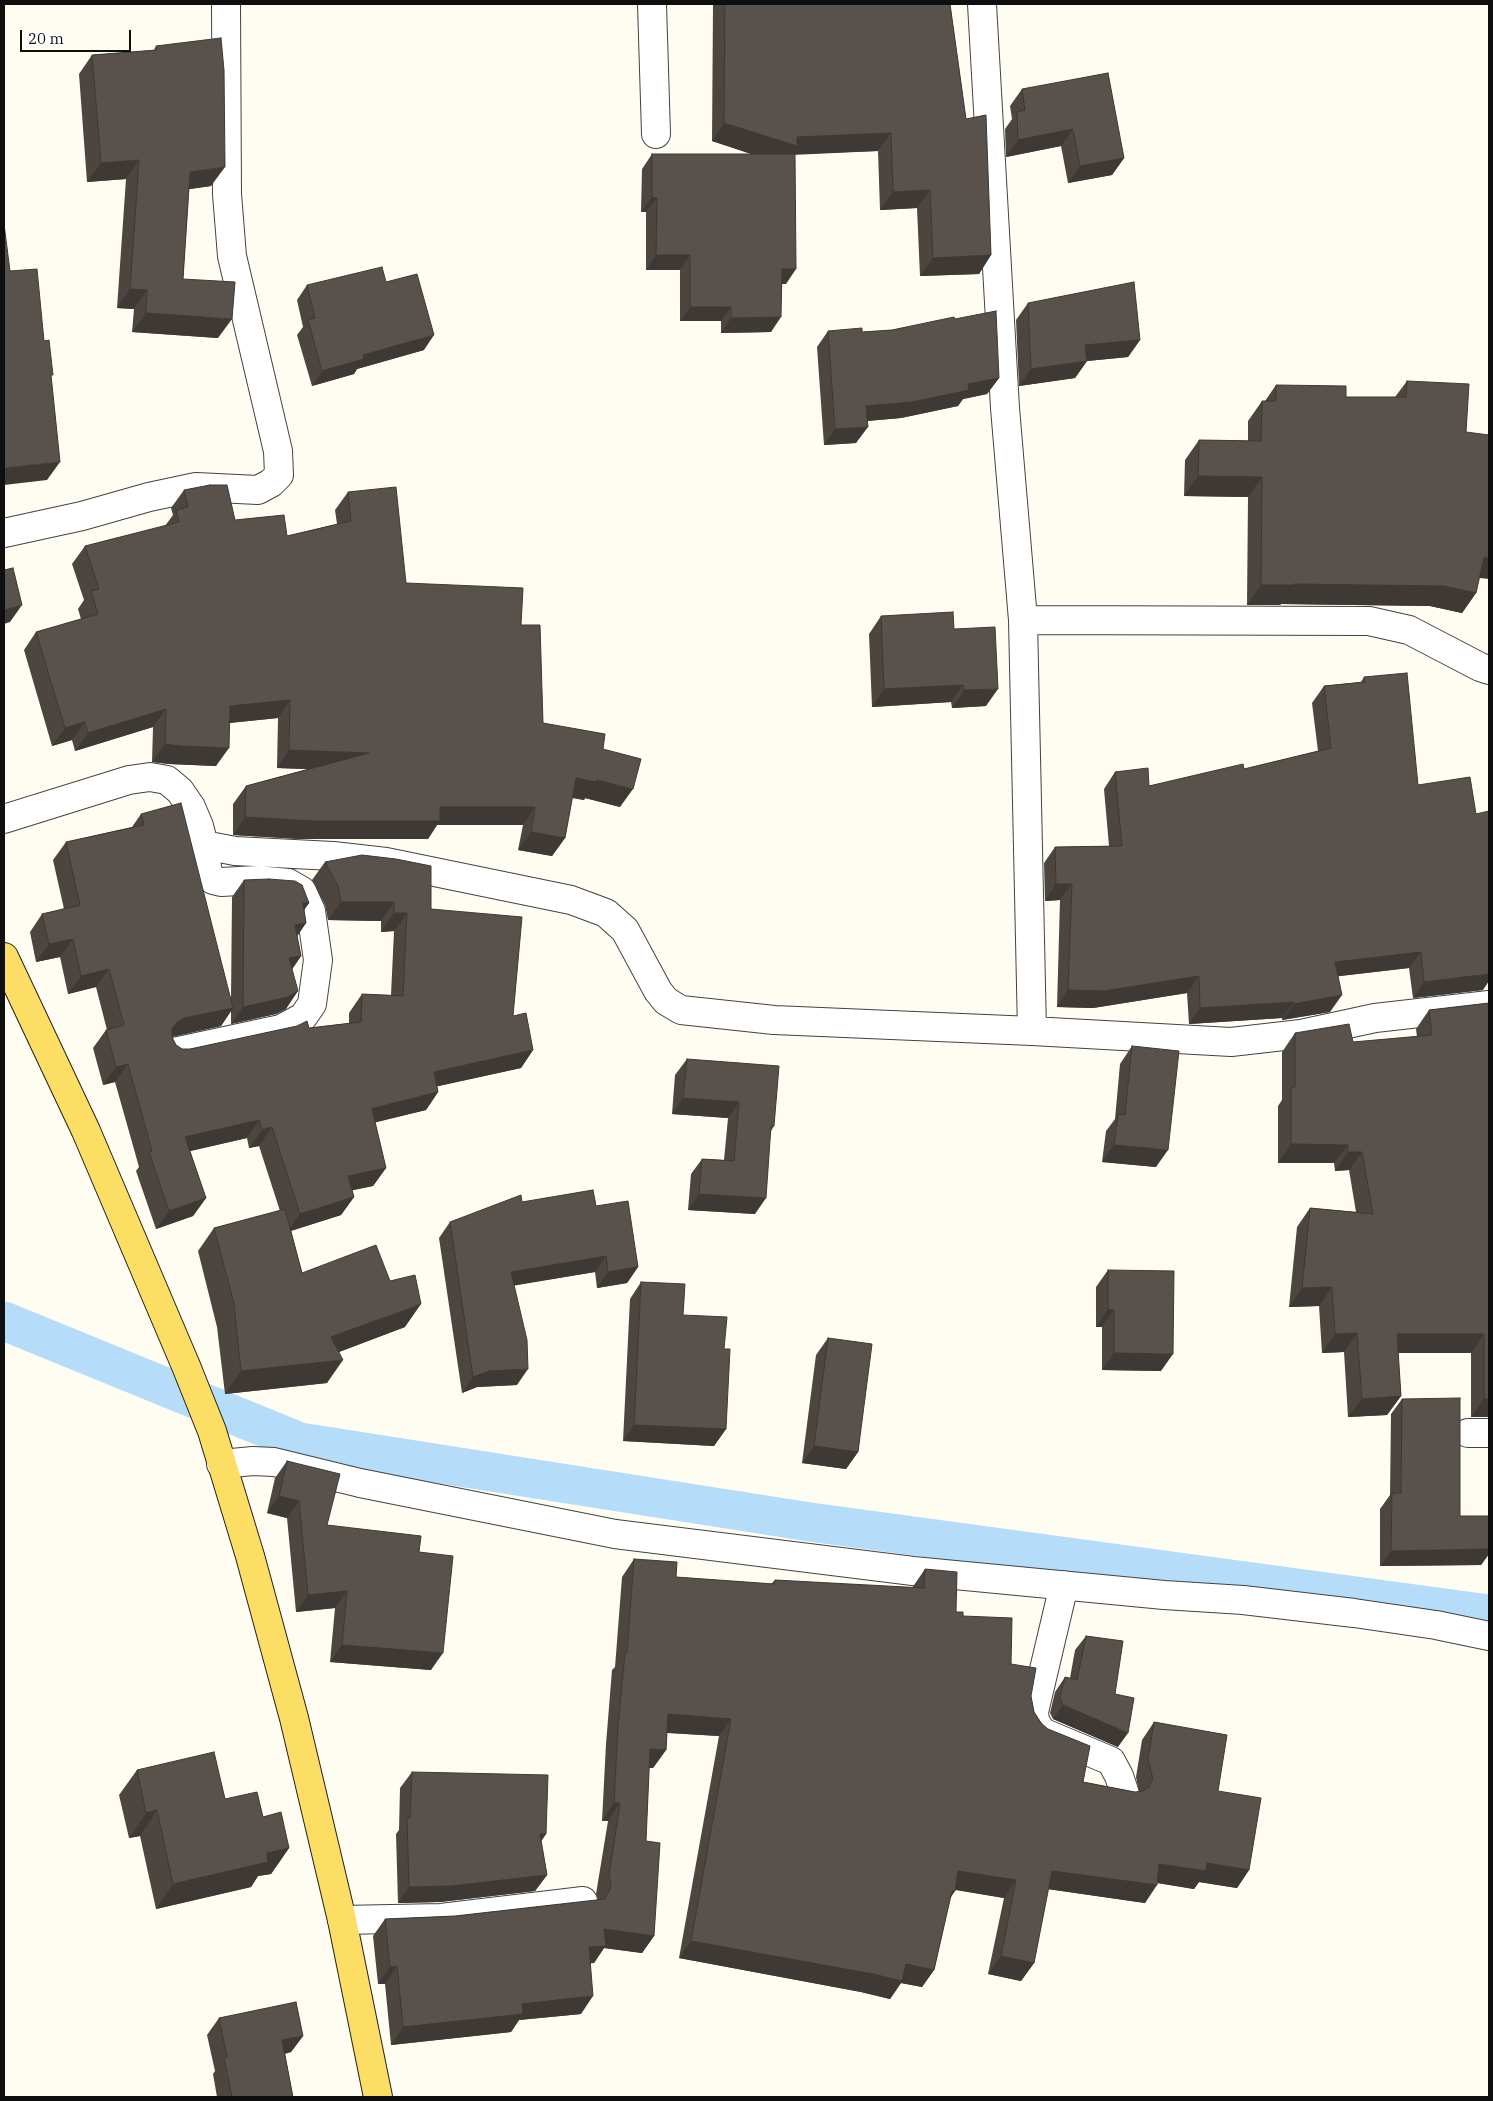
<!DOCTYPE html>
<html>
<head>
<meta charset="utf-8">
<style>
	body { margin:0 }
	#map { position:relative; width:1493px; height:2101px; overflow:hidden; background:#fffdf2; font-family:"IBM Plex Serif",serif }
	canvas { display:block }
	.frame { position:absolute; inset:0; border:5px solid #0f0f0f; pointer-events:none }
	.scale { position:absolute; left:20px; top:30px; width:111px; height:22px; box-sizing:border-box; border:2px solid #0f0f0f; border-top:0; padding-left:6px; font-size:15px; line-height:18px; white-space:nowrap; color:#0f0f0f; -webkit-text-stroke:4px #fff; paint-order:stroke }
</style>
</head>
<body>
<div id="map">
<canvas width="1493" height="2101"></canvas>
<div class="frame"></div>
<div class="scale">20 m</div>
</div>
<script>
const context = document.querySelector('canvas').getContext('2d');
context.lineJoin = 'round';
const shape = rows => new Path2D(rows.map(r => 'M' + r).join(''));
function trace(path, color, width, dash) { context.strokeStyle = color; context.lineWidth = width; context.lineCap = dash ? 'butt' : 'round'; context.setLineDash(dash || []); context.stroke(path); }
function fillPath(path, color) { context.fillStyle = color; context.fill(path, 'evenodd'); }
trace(shape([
	[4,1321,300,1442,810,1522,1489,1614]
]), '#b5dcf8', 39);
const minor = shape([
	[652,4,656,134],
	[982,4,1005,408,1023,620,1032,1031],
	[4,533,82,516,149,497,196,487,258,490,271,483,279,475,278,451,232,256,227,194,226,4],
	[1023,620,1369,621,1409,630,1480,667,1489,670],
	[4,819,129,780,150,777,167,780,180,791,191,807,199,826,204,845,235,851,333,856,386,862,571,900,606,913,625,930,658,991,666,1001,681,1010,774,1020,1032,1031,1231,1042,1301,1034,1375,1018,1489,1005],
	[174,1052,281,1029,303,1017,312,1004,318,960,311,911,302,891,288,883,257,880,221,882,213,880,208,874,204,845],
	[1468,1433,1489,1433],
	[221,1464,253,1461,274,1462,360,1483,615,1534,913,1571,1164,1595,1243,1600,1354,1613,1436,1625,1489,1636],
	[1064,1585,1034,1712,1035,1721,1042,1732,1111,1761,1119,1776,1125,1794],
	[342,1920,441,1918,583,1901]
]);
const major = shape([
	[4,957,86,1131,186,1366,212,1431,250,1556,294,1718,342,1920,378,2097]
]);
trace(minor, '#424242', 30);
trace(major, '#202020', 30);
trace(minor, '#fff', 28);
trace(major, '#fcde65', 28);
fillPath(shape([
	[713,4,950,4,966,119,991,255,979,274,920,276,917,208,880,210,878,151,795,154,786,284,782,284,771,332,721,333,721,321,680,321,680,270,646,270,646,212,641,212,642,169,652,154,752,154,712,141],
	[156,46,211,186,189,189,183,279,218,338,132,332,134,309,117,308,126,179,87,182,79,74,92,55,154,50],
	[1022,89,1124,158,1112,175,1068,183,1061,146,1006,157,1005,129,1012,119,1010,106],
	[386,282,424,350,357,369,354,374,312,386,297,335,303,327,297,300,307,285],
	[1028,303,1140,340,1128,357,1087,361,1075,378,1019,386,1016,320],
	[955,319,999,378,987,394,963,399,958,406,901,418,867,421,856,443,824,445,817,347,828,331,862,332,892,330],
	[1407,381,1466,432,1479,578,1476,593,1462,613,1430,606,1281,604,1280,605,1247,605,1248,497,1184,496,1185,460,1199,440,1248,441,1248,421,1262,401,1265,401,1276,385,1346,397,1395,397],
	[184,490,235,520,287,536,337,524,335,510,348,492,406,583,521,625,543,723,603,749,620,807,585,798,584,800,572,798,565,838,552,856,518,850,523,825,437,825,428,839,300,839,233,835,233,804,246,786,308,769,277,768,278,718,230,723,216,766,169,764,152,762,153,727,75,751,72,740,52,746,24,650,36,632,81,619,78,609,84,600,72,564,85,546,165,526,173,515,171,508],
	[881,616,954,629,986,706,952,708,951,702,872,707,869,634],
	[1364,677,1418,785,1483,990,1413,998,1409,968,1338,976,1330,1012,1282,1020,1282,1018,1189,1024,1187,993,1093,1008,1057,1007,1060,900,1045,901,1044,863,1055,847,1109,846,1104,789,1115,772,1149,786,1244,769,1318,751,1312,703,1324,686,1361,682],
	[141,814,231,998,232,897,244,880,309,903,304,910,306,923,297,936,301,956,292,969,286,1009,276,1014,231,1024,231,1011,221,1026,172,1037,176,1045,182,1049,190,1049,309,1028,349,1023,349,1013,362,994,391,995,394,931,381,932,381,921,328,920,325,905,312,880,325,862,431,909,513,1016,533,1050,521,1068,437,1086,438,1092,426,1110,375,1122,386,1168,373,1186,352,1190,354,1197,341,1215,291,1231,302,1273,405,1327,339,1352,327,1383,225,1394,217,1327,198,1251,214,1228,280,1211,259,1146,249,1148,247,1138,190,1151,206,1198,193,1216,156,1229,136,1171,139,1167,115,1082,103,1085,93,1048,106,1030,107,1030,96,987,68,994,60,957,36,962,30,932,42,914,64,909,53,860,66,842,132,827],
	[1489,1003,1489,1417,1471,1417,1471,1353,1398,1353,1401,1396,1387,1415,1348,1417,1344,1352,1322,1353,1319,1306,1289,1307,1297,1227,1310,1208,1356,1212,1349,1170,1335,1171,1334,1163,1278,1163,1278,1106,1282,1100,1282,1052,1295,1033,1353,1042,1417,1037,1416,1029,1429,1010],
	[1132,1046,1156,1167,1102,1162,1106,1131,1115,1119,1120,1064],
	[687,1059,774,1126,771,1131,755,1214,688,1210,691,1174,702,1159,724,1160,728,1118,672,1114,675,1075],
	[522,1202,596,1206,638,1267,627,1283,597,1288,595,1272,514,1285,517,1385,477,1387,462,1393,439,1238,450,1222],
	[1108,1270,1161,1371,1102,1370,1102,1327,1096,1327,1096,1287],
	[641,1282,683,1315,726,1429,714,1446,623,1441,630,1299],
	[828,1338,858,1452,846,1469,802,1463,816,1355],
	[1402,1399,1460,1516,1489,1516,1489,1554,1481,1565,1380,1566,1380,1509,1390,1495,1391,1414],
	[287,1461,327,1525,419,1552,431,1670,330,1662,335,1608,296,1612,287,1518,267,1513,275,1478],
	[634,1559,676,1577,771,1584,775,1580,912,1588,925,1569,956,1612,963,1616,1011,1664,1031,1696,1034,1712,1083,1782,1135,1792,1139,1792,1136,1777,1142,1740,1154,1722,1218,1791,1249,1870,1237,1888,1199,1882,1194,1889,1157,1883,1145,1903,1048,1889,1034,1963,1021,1981,988,1974,1004,1898,955,1890,950,1898,934,1970,922,1987,901,1983,890,1999,861,1992,679,1958,719,1736,667,1733,666,1750,653,1768,649,1768,646,1841,654,1936,642,1953,604,1948,594,1963,591,1963,581,2014,519,2020,511,2032,391,2045,385,1984,378,1984,373,1936,385,1919,455,1916,598,1900,596,1894,608,1821,602,1821,606,1744,612,1670,615,1667,622,1577],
	[1086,1636,1115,1694,1118,1747,1053,1719,1050,1713,1055,1692,1065,1677,1070,1678,1075,1650],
	[137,1770,225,1799,263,1817,289,1848,271,1874,258,1876,251,1887,156,1909,140,1836,129,1838,119,1795],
	[412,1772,546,1834,541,1841,547,1875,535,1891,440,1902,398,1903,396,1834,399,1830,400,1788],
	[219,2018,303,2036,291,2052,285,2054,293,2097,217,2097,213,2074,215,2071,207,2035]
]), '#4d4640');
fillPath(shape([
	[724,123,797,137,891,133,878,151,791,155,784,165,712,141],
	[1073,129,1061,146,1006,157,1018,140],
	[1124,158,1112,175,1068,183,1080,166],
	[139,160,126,179,87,182,101,163],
	[225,167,211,186,177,191,190,172],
	[930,190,917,208,880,210,893,192],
	[652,197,657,198,646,212,641,212],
	[656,255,690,255,680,270,646,270],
	[991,255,979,274,920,276,933,258],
	[782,269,796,269,786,284,771,284],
	[130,289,147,290,134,309,117,308],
	[690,307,731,307,721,321,680,321],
	[146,313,232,319,218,338,132,332],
	[781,317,771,332,721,333,731,318],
	[434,335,424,350,357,369,354,374,312,386,322,371,363,355],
	[1140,340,1128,357,1087,361,1075,378,1019,386,1031,369,1085,345],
	[999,378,987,394,963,399,958,406,901,418,855,422,866,406],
	[868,427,856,443,824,445,835,429],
	[60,462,47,480,4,485,4,468],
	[1198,476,1262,477,1248,497,1184,496],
	[1484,557,1489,558,1489,579,1470,577],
	[1294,584,1444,586,1476,593,1462,613,1430,606,1281,604,1280,605,1247,605,1261,585],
	[22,605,10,622,4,624,4,610],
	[963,685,951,702,872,707,884,689],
	[998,689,986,706,952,708,964,690],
	[290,700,278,718,218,724,230,706],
	[166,709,153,727,75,751,88,733],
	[85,722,72,740,52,746,65,728],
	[165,744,229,748,216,766,169,764,152,762],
	[289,750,369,753,356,771,277,768],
	[576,778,597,780,633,789,620,807,585,798,584,800,564,796],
	[440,807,535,807,523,825,437,825,428,839,300,839,233,835,245,817],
	[531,832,565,838,552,856,518,850],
	[1056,884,1072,884,1060,900,1045,901],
	[341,902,394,902,381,921,328,920],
	[303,903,309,903,297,920],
	[394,913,407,913,394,931,381,932],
	[306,923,294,941,295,925],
	[73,939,60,957,36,962,49,944],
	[1421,952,1409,968,1324,978,1335,962],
	[301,956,289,974,289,958],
	[109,969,96,987,68,994,81,976],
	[1489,974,1489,981,1483,990,1413,998,1424,982],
	[1199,976,1187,993,1093,1008,1057,1007,1068,990],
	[298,991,286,1009,276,1014,231,1024,243,1007],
	[1342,995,1330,1012,1282,1020,1294,1004],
	[1294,1002,1282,1018,1189,1024,1200,1008],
	[233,1008,221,1026,171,1037,164,1040,177,1022,184,1018],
	[533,1050,521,1068,421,1090,434,1072],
	[128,1064,115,1082,103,1085,116,1067],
	[438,1092,426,1110,361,1126,374,1108],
	[683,1098,739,1102,728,1118,672,1114],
	[259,1120,247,1138,173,1155,185,1137],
	[272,1127,259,1146,249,1148,262,1130],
	[1291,1144,1348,1145,1334,1163,1278,1163],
	[1114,1145,1168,1150,1156,1167,1102,1162],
	[1348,1152,1362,1152,1349,1170,1335,1171],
	[386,1168,373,1186,335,1194,348,1176],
	[699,1194,766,1198,755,1214,688,1210],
	[354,1197,341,1215,287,1232,300,1214],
	[206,1198,193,1216,156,1229,169,1211],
	[606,1256,595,1272,500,1288,511,1272],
	[638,1267,627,1283,597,1288,608,1272],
	[1332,1287,1319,1306,1289,1307,1302,1288],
	[421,1304,405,1327,315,1361,331,1337],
	[1108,1309,1114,1310,1102,1327,1096,1327],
	[1357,1333,1344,1352,1322,1353,1335,1334],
	[1397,1334,1484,1334,1471,1353,1384,1353],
	[1114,1353,1173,1354,1161,1371,1102,1370],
	[343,1360,327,1383,225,1394,241,1371],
	[528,1369,517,1385,477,1387,462,1393,473,1377,489,1371],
	[1401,1396,1387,1415,1348,1417,1362,1399],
	[1484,1399,1489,1399,1489,1417,1471,1417],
	[634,1425,726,1429,714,1446,623,1441],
	[814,1446,858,1452,846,1469,802,1463],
	[279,1496,299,1501,287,1518,267,1513],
	[1489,1549,1489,1554,1481,1565,1380,1566,1391,1551],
	[347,1591,335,1608,296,1612,308,1595],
	[342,1645,443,1653,431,1670,330,1662],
	[1063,1705,1128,1733,1118,1747,1053,1719],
	[668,1714,731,1719,719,1736,655,1732],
	[650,1749,666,1750,653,1768,638,1767],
	[614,1803,620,1803,608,1821,602,1821],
	[157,1810,140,1836,129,1838,146,1813],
	[540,1834,546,1834,535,1850],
	[289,1848,271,1874,258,1876,251,1887,156,1909,173,1884,267,1853],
	[1207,1863,1249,1870,1237,1888,1199,1882,1194,1889,1146,1881,1159,1864],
	[958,1871,1016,1880,1004,1898,946,1888],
	[1052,1871,1157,1885,1145,1903,1040,1888],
	[547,1875,535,1891,440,1902,398,1903,409,1887],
	[952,1891,955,1891,943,1909],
	[604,1929,654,1936,642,1953,604,1948,594,1963,577,1965,589,1947],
	[691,1941,906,1964,934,1970,922,1987,901,1983,890,1999,861,1992,679,1958],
	[1001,1956,1034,1963,1021,1981,988,1974],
	[397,1966,385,1984,378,1984,390,1967],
	[593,1996,581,2014,519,2020,511,2032,391,2045,403,2027,522,2004],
	[303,2036,291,2052,271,2056,282,2040]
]), '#3e3934');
const building = shape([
	[725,4,950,4,966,119,986,115,991,255,933,258,930,190,893,192,891,133,797,137,797,146,724,123,725,4],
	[221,38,224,70,225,167,190,172,183,279,235,282,232,319,146,313,147,290,130,289,139,160,101,163,92,55,157,50,156,46,221,38],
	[1108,73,1124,158,1080,166,1073,129,1018,140,1017,112,1025,110,1022,89,1108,73],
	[652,154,795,154,796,269,782,269,781,317,731,318,731,307,690,307,690,255,656,255,657,198,652,197,652,154],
	[4,224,10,271,37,269,44,341,49,340,53,375,51,375,60,462,4,468,4,224],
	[382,267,386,282,417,274,434,335,363,355,364,359,322,371,308,320,315,318,307,285,382,267],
	[1134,282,1140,340,1085,345,1087,361,1031,369,1028,303,1134,282],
	[996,311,999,378,968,384,969,390,912,402,866,406,868,427,835,429,828,331,862,328,862,332,892,330,954,317,955,319,996,311],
	[1407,381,1469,384,1466,432,1489,435,1489,558,1484,557,1476,593,1444,586,1294,584,1294,585,1261,585,1262,477,1198,476,1199,440,1261,441,1262,401,1276,401,1276,385,1346,386,1346,397,1406,397,1407,381],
	[210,485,227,485,235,520,284,515,287,536,351,521,348,492,396,487,406,583,523,588,521,625,540,625,543,723,605,734,603,749,641,759,633,789,597,780,596,782,576,778,565,838,531,832,535,807,440,807,440,821,313,821,245,817,246,786,369,753,289,750,290,700,230,706,229,748,181,746,165,744,166,709,88,733,85,722,65,728,36,632,98,614,91,591,99,589,85,546,179,522,176,510,188,507,184,490,210,485],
	[13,568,22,605,4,610,4,570,13,568],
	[953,612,954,629,995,627,998,689,964,690,963,685,884,689,881,616,953,612],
	[1407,673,1418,785,1470,777,1476,814,1489,811,1489,974,1424,982,1421,952,1335,962,1342,995,1294,1004,1294,1002,1200,1008,1199,976,1104,991,1068,990,1072,884,1056,884,1055,847,1122,846,1115,772,1148,768,1149,786,1243,764,1244,769,1331,748,1324,686,1365,682,1364,677,1407,673],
	[181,803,233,1008,184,1018,177,1022,172,1029,172,1037,176,1045,182,1049,190,1049,297,1026,307,1021,309,1028,361,1022,362,994,403,996,407,913,394,913,394,902,341,902,338,886,325,862,362,855,396,859,431,866,431,909,522,917,513,1016,526,1013,533,1050,434,1072,438,1092,374,1108,372,1109,386,1168,348,1176,354,1197,300,1214,272,1127,262,1130,259,1120,185,1137,206,1198,169,1211,149,1152,152,1151,128,1064,116,1067,106,1030,124,1025,109,969,81,976,73,939,49,944,42,914,80,905,66,842,144,825,141,814,181,803],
	[269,879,295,881,302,885,309,903,303,903,306,923,295,925,301,956,289,958,298,991,288,997,243,1007,244,880,269,879],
	[1489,1003,1489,1399,1484,1399,1484,1334,1397,1334,1401,1396,1362,1399,1357,1333,1335,1334,1332,1287,1302,1288,1310,1208,1373,1214,1362,1152,1348,1152,1348,1145,1291,1144,1291,1087,1295,1087,1295,1033,1349,1024,1353,1042,1432,1035,1429,1010,1489,1003],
	[1132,1046,1179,1051,1168,1150,1114,1145,1118,1114,1125,1115,1132,1046],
	[687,1059,779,1066,774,1126,771,1126,766,1198,699,1194,702,1159,734,1161,739,1102,683,1098,687,1059],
	[593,1190,596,1206,628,1201,638,1267,608,1272,606,1256,511,1272,527,1340,528,1369,489,1371,473,1377,450,1222,521,1195,522,1202,593,1190],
	[285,1209,302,1273,376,1245,390,1281,415,1275,421,1304,331,1337,343,1360,241,1371,234,1304,214,1228,285,1209],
	[1108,1270,1174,1271,1173,1354,1114,1353,1114,1310,1108,1309,1108,1270],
	[641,1282,685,1284,683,1315,727,1317,724,1349,730,1349,726,1429,634,1425,641,1282],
	[828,1338,872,1344,858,1452,814,1446,828,1338],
	[1460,1398,1460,1516,1489,1516,1489,1549,1391,1551,1392,1493,1401,1493,1402,1399,1460,1398],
	[287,1461,340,1474,327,1525,421,1536,419,1552,453,1556,443,1653,342,1645,347,1591,308,1595,299,1501,279,1496,287,1461],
	[634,1559,677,1562,676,1577,774,1584,775,1580,924,1588,925,1569,957,1572,956,1612,963,1612,963,1616,1012,1618,1011,1664,1036,1668,1031,1696,1034,1712,1041,1723,1048,1729,1090,1746,1083,1782,1135,1792,1143,1791,1149,1787,1153,1779,1148,1759,1154,1722,1227,1735,1218,1791,1261,1798,1249,1870,1207,1863,1206,1871,1159,1864,1157,1885,1052,1871,1034,1963,1001,1956,1016,1880,958,1871,955,1891,952,1891,934,1970,906,1964,902,1981,873,1974,691,1941,731,1719,668,1714,666,1750,650,1749,646,1841,660,1843,654,1936,604,1929,606,1946,589,1947,593,1996,522,2004,523,2014,403,2027,397,1966,390,1967,385,1919,455,1916,605,1899,610,1889,611,1882,609,1876,620,1803,614,1803,618,1726,625,1653,627,1653,634,1559],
	[1086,1636,1123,1641,1115,1694,1134,1698,1128,1733,1063,1705,1060,1698,1065,1677,1077,1680,1086,1636],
	[214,1752,225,1799,257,1792,263,1817,281,1812,289,1848,267,1853,268,1862,173,1884,157,1810,146,1813,137,1770,214,1752],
	[412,1772,548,1775,546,1834,540,1834,547,1875,451,1886,409,1887,407,1818,410,1818,412,1772],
	[296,2002,303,2036,282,2040,293,2097,232,2097,224,2058,227,2057,219,2018,296,2002]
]);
fillPath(building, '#59514b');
trace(building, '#3e3934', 1);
</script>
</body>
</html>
